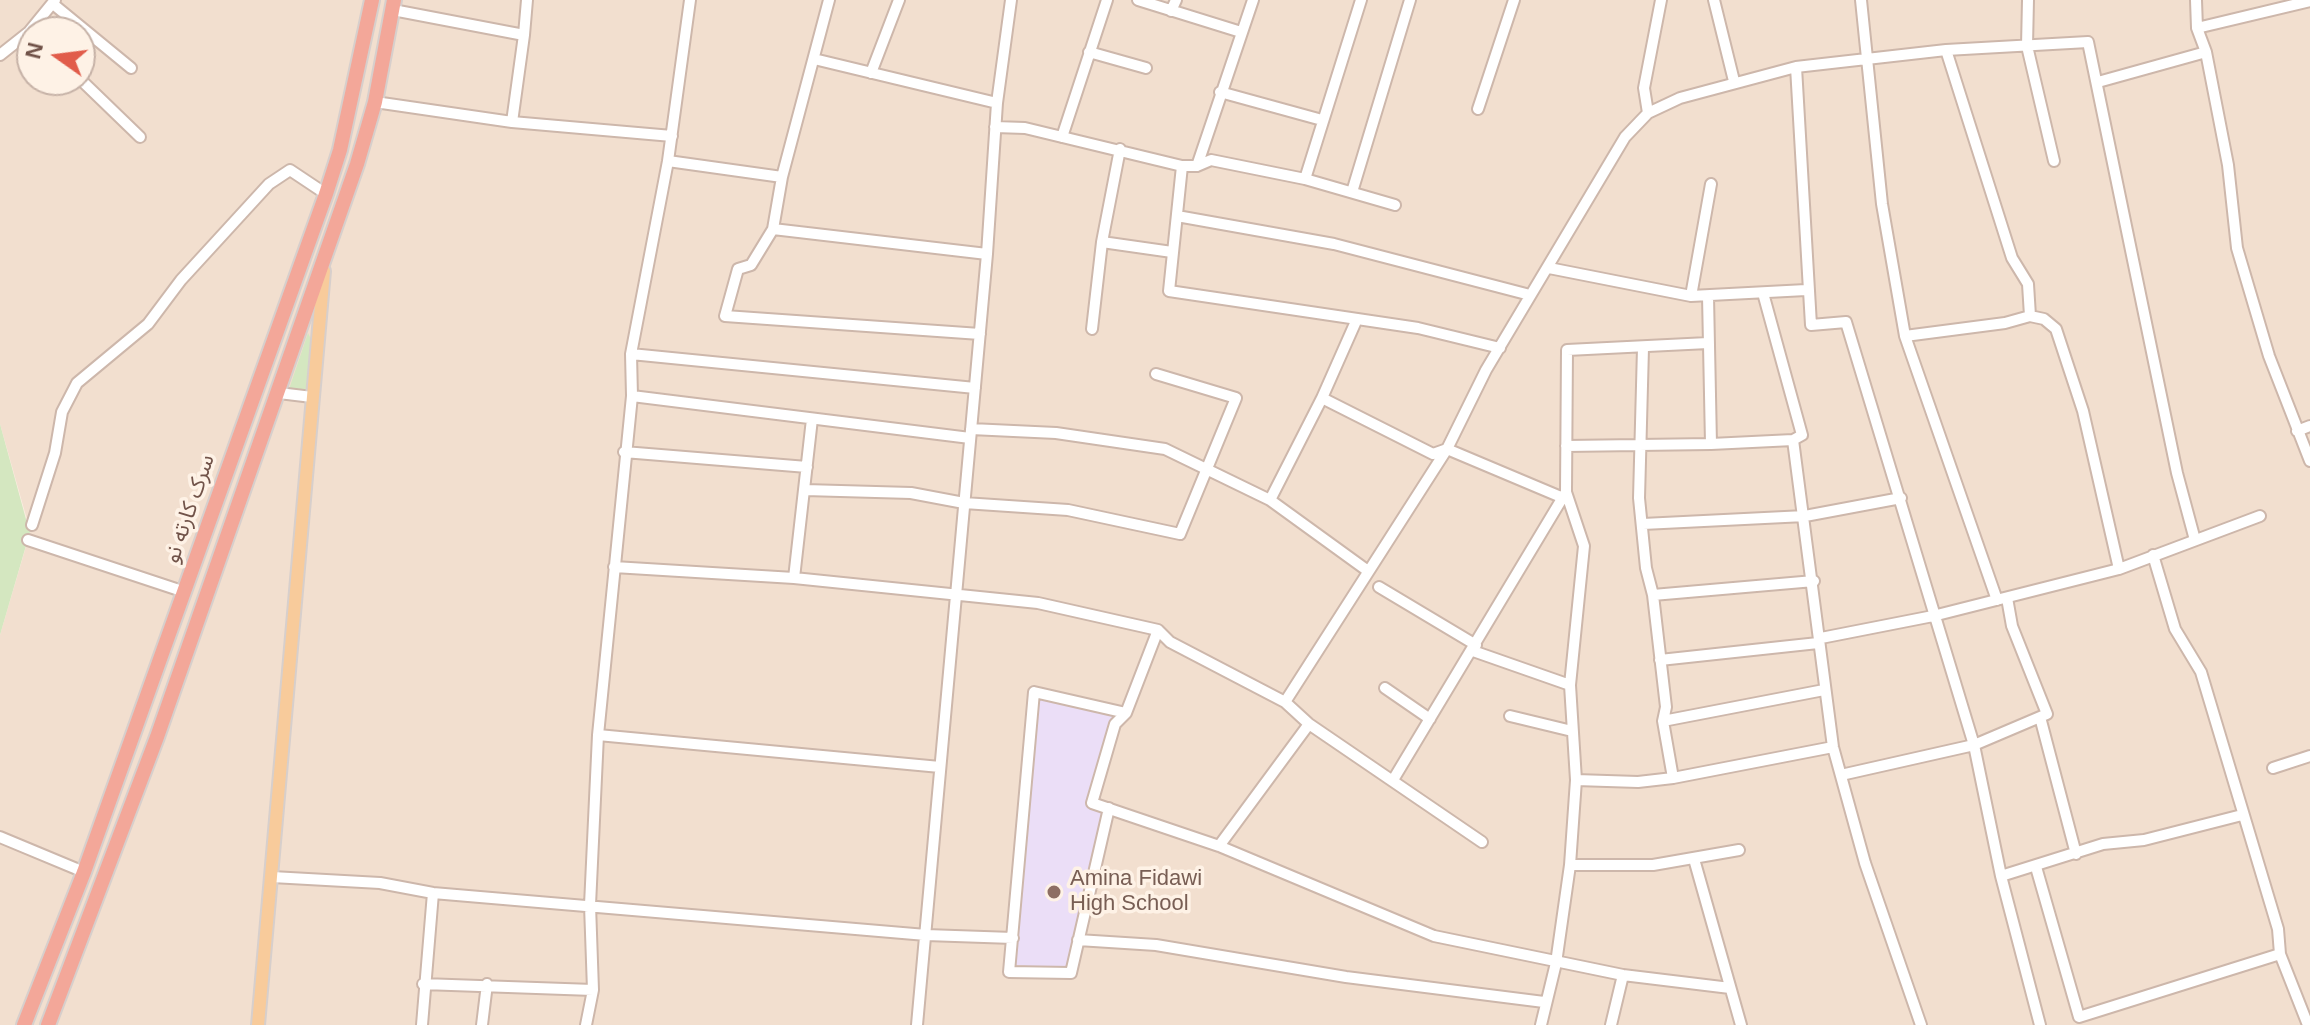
<!DOCTYPE html>
<html>
<head>
<meta charset="utf-8">
<style>
	body { margin:0 }
	#map { position:relative; width:2310px; height:1025px; overflow:hidden; background:#fbeee1; font-family:Helvetica,sans-serif }
	canvas { display:block }
	.north { position:absolute; left:16px; top:16px; width:80px; height:80px; box-sizing:border-box; background:#fef2e6; border:2px solid #c6b2a7; border-radius:50%; rotate:284deg; font-size:22px; font-weight:700; line-height:32px; text-align:center; color:#715349 }
	.north::after { content:''; display:block; margin:auto; width:28px; height:36px; background:#e15c4a; clip-path:polygon(50% 0,100% 100%,50% 72%,0 100%) }
</style>
</head>
<body>
<div id="map">
<canvas width="2310" height="1025"></canvas>
<div class="north">N</div>
</div>
<script>
const context = document.querySelector('canvas').getContext('2d');
context.lineJoin = 'round';
function fillPath(path, color) { context.fillStyle = color; context.fill(path, 'evenodd'); }
const shape = rows => new Path2D(rows.map(r => 'M' + r).join(''));
function trace(path, color, width, dash) { context.strokeStyle = color; context.lineWidth = width; context.lineCap = dash ? 'butt' : 'round'; context.setLineDash(dash || []); context.stroke(path); }
function drawText(font, color, halo, rows, align = 'center') {
  context.font = font + ' Helvetica,"Noto Sans Arabic",sans-serif'; context.lineWidth = 7; context.setLineDash([]); context.textBaseline = 'middle'; context.strokeStyle = halo; context.fillStyle = color; for (const [text, x, y, turn = 0] of rows) {
    context.save(); context.translate(x, y); context.rotate((+turn || 0) * Math.PI / 180); context.textAlign = isNaN(turn) ? turn : align; if (halo) context.strokeText(text, 0, 0); context.fillText(text, 0, 0); context.restore();
  }
}
fillPath(shape([
	[0,0,2310,0,2310,1025,0,1025,0,635,32,526,28,523,0,424],
	[32,32,80,32,80,80,32,80]
]), '#f2dfcf');
fillPath(shape([
	[1036,693,1115,714,1089,805,1107,810,1068,969,1015,965]
]), '#ebdef7');
fillPath(shape([
	[308,333,312,341,309,390,289,389],
	[0,424,27,523,32,525,0,635]
]), '#d4e7c0');
const minor = shape([
	[829,0,782,177,773,229,751,265,738,269,725,316,980,334],
	[1138,0,1241,32],
	[1714,0,1734,81],
	[1861,0,1882,204,1905,336,1997,600],
	[2028,0,2027,46,2054,161],
	[2196,0,2197,28,2206,52,2228,165,2237,248,2269,356,2310,461],
	[53,4,131,68],
	[393,10,524,35,527,0],
	[1171,11,1176,0],
	[2197,28,2310,1],
	[1946,50,2012,258,2028,284,2030,316],
	[1089,52,1146,68],
	[0,55,29,32,55,0],
	[814,59,997,103],
	[1796,67,1811,325,1846,322,1974,745,2001,876,2040,1025],
	[871,73,899,0],
	[80,79,140,137],
	[2098,82,2206,52],
	[1220,92,1322,120],
	[375,102,512,122,672,136],
	[1478,109,1514,0],
	[1648,113,1644,88,1661,0],
	[512,122,524,35],
	[995,127,1025,128,1182,166,1197,166,1211,160,1305,179,1395,205],
	[1062,137,1107,0],
	[668,161,782,177],
	[1182,166,1169,291,1418,328,1500,348],
	[1197,166,1253,0],
	[1305,179,1361,0],
	[1352,192,1410,0],
	[1177,216,1334,244,1530,295],
	[773,229,987,254],
	[1102,242,1172,252],
	[1549,268,1691,296,1806,290],
	[1691,296,1711,184],
	[1708,296,1711,444],
	[1092,329,1102,242,1120,149],
	[1905,336,2005,323,2030,316,2044,319,2056,329,2083,411,2119,569],
	[1643,348,1639,498,1646,568,1653,595,1666,707,1663,721,1673,778],
	[631,354,975,388],
	[279,393,312,397],
	[632,396,970,438],
	[1322,398,1433,454,1447,449,1561,497],
	[971,429,1056,433,1165,449,1270,500,1368,571],
	[2297,431,2310,426],
	[1793,440,1833,747,1865,863,1921,1025],
	[1566,446,1711,444,1793,440,1802,435,1763,293],
	[624,452,807,467],
	[805,490,911,493,964,503,1068,510,1180,534,1236,398,1156,374],
	[1270,500,1322,398,1357,319],
	[1643,524,1805,516,1901,498],
	[32,525,55,453,62,412,77,383,148,324,181,280,269,184,290,170,326,194],
	[28,540,185,592],
	[2153,555,2175,629,2201,672,2278,929,2280,954,2308,1025],
	[614,567,794,578,1038,603,1158,630,1170,642,1285,702,1309,724,1482,842],
	[794,578,812,419],
	[1379,587,1476,645],
	[1653,595,1814,581],
	[1158,630,1126,713,1115,724,1092,803,1219,846,1434,936,1623,975,1730,988],
	[1821,638,1933,616,2119,569,2260,516],
	[1473,651,1570,685],
	[1660,660,1818,643],
	[1385,688,1430,719],
	[1285,702,1447,449,1486,370,1625,137,1648,113,1680,98,1796,67,1946,50,2088,42,2177,473,2195,540],
	[1510,716,1572,731],
	[2040,717,2076,854],
	[1663,721,1824,690],
	[598,735,940,767],
	[2273,768,2310,756],
	[1841,775,1974,745,2047,714,2012,626,2007,598],
	[1393,780,1566,492],
	[1576,780,1638,782,1673,778,1833,747],
	[1109,808,1071,973,1009,972,1034,692,1126,713],
	[0,837,84,872],
	[1219,846,1309,724],
	[1694,859,1741,1025],
	[1570,865,1653,865,1739,850],
	[2036,867,2079,1017,2280,954],
	[2001,876,2103,844,2144,840,2242,815],
	[272,877,380,883,433,893,926,935,1013,938],
	[1078,940,1156,945,1346,977,1544,1002],
	[423,984,593,990],
	[422,1025,433,893],
	[482,1025,487,984],
	[586,1025,593,990,590,905,598,735,632,396,631,354,668,161,690,0],
	[917,1025,987,254,997,103,1011,0],
	[1541,1025,1556,963,1570,865,1576,780,1570,685,1584,546,1566,492,1567,350,1708,343],
	[1611,1025,1623,975]
]);
const major = shape([
	[258,1025,324,271]
]);
const highway = shape([
	[24,1025,84,872,326,194,340,150,372,0],
	[48,1025,157,737,357,164,375,102,394,0]
]);
trace(minor, '#cdb7ab', 14);
trace(major, '#d7cfcc', 16);
trace(highway, '#d7cfcc', 18);
trace(minor, '#fff', 10);
trace(major, '#f8cb9b', 12);
trace(highway, '#f3a799', 14);
for (const [x, y, r, color] of [
	[1054,892,8,"#8d6e63"]
]) { const dot = new Path2D(); dot.arc(x, y, r, 0, 2 * Math.PI); context.fillStyle = color; context.fill(dot); trace(dot, '#fef2e6', 3); }
drawText('22px', '#715349', '#fef2e6', [
	["سرک کارته نو",190,509,-71]
]);
drawText('22px', '#785e54', '#fef2e6', [
	["Amina Fidawi",1070,879],
	["High School",1070,904]
], 'left');
</script>
</body>
</html>
